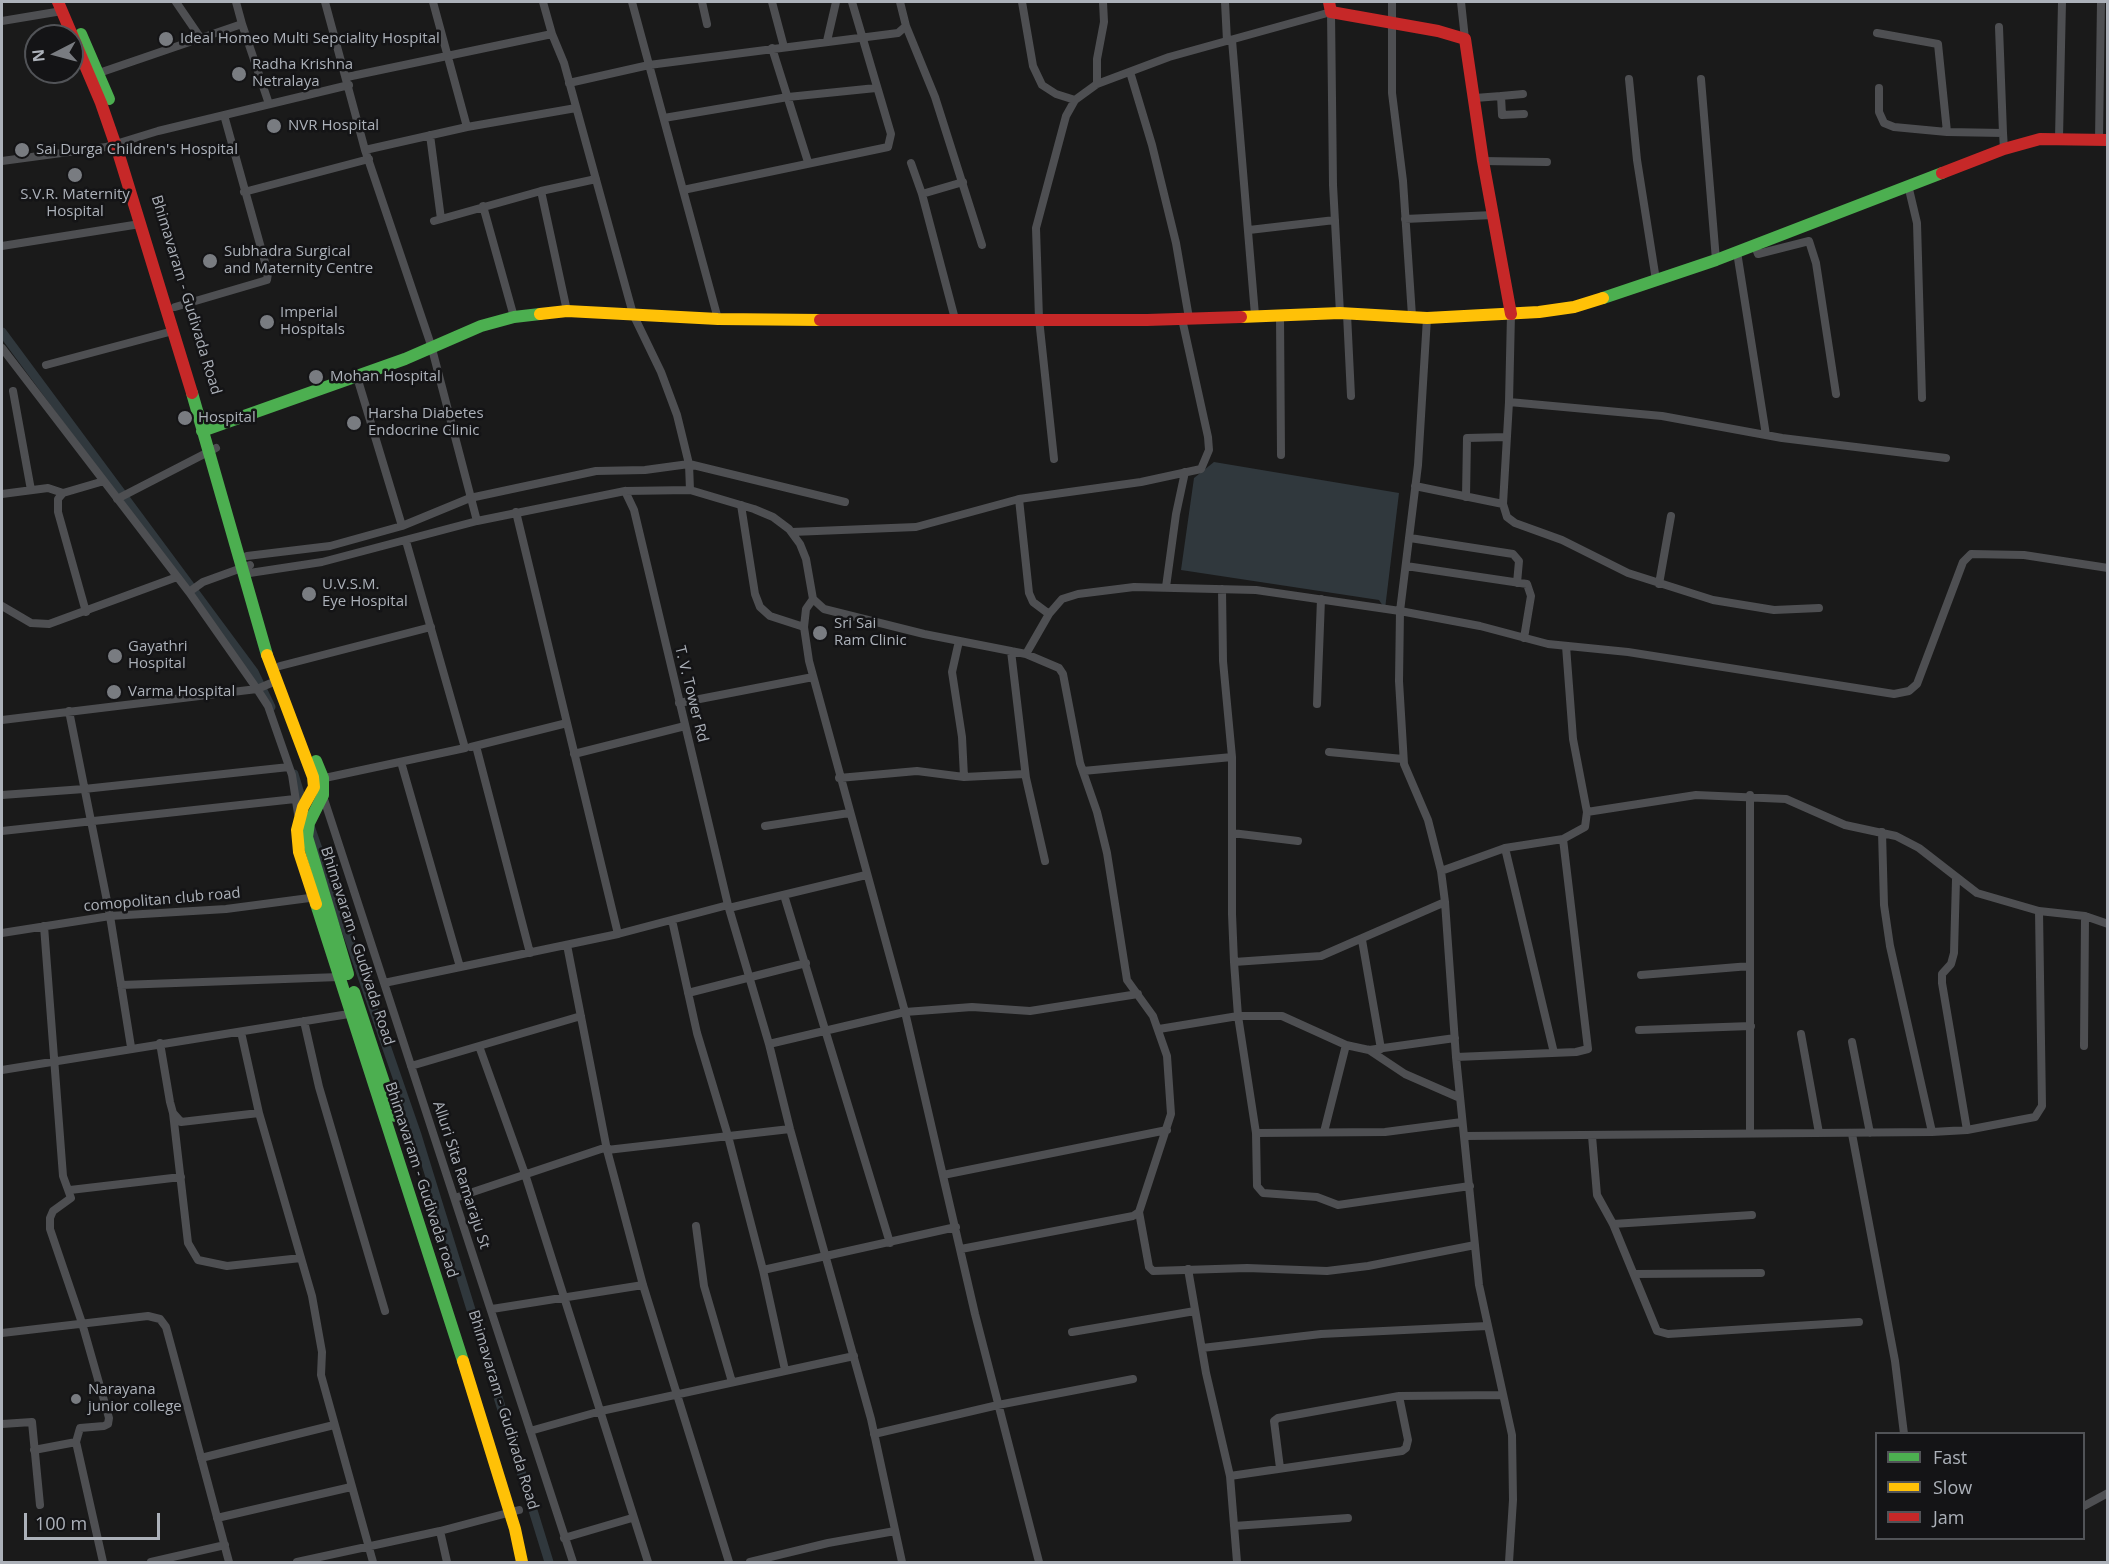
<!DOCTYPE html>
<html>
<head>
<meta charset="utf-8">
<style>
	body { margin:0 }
	#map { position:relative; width:2109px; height:1564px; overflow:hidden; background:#1a1a1a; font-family:"Open Sans",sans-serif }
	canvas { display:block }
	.frame { position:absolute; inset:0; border:3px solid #acb1b9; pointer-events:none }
	.legend { position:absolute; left:1875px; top:1432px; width:210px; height:108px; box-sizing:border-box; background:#141416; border:2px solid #515357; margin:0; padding:8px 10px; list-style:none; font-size:18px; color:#acb1b9 }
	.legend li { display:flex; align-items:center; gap:12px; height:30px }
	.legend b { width:30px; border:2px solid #515357 }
	.north { position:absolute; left:24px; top:24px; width:60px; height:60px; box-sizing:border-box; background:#141416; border:2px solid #515357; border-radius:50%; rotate:264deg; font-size:16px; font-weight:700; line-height:24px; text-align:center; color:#acb1b9 }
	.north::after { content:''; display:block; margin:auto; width:21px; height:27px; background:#797c81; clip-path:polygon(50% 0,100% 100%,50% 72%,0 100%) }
	.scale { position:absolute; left:24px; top:1513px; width:136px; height:27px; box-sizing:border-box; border:3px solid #acb1b9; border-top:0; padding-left:8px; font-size:18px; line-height:21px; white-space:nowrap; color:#acb1b9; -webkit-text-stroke:4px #141416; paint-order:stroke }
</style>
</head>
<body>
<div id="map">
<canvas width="2109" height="1564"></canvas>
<div class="frame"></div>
<ul class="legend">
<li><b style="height:8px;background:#4caf50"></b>Fast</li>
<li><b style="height:8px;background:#ffc107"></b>Slow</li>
<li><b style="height:8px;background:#c62828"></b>Jam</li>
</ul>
<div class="north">N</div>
<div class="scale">100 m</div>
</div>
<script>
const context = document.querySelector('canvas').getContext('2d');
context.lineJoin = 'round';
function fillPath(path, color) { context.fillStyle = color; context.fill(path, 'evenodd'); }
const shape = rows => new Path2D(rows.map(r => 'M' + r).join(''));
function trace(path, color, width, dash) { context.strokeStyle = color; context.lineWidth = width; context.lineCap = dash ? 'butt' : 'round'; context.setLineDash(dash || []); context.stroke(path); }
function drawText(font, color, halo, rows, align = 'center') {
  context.font = font + ' "Open Sans",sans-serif'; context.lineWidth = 5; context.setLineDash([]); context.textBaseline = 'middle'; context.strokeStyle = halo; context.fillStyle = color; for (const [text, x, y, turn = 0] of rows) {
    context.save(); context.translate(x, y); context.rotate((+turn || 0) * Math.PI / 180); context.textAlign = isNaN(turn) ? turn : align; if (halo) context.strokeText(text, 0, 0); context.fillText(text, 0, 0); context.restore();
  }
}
fillPath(shape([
	[1214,462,1399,493,1385,609,1379,600,1181,570,1194,478]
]), '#30383d');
trace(shape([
	[2,332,254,672,271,707],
	[294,774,304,807],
	[310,826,417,1135,549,1562]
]), '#30383d', 9);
trace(shape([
	[176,2,202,40],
	[325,2,365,150,431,345,477,521],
	[433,2,467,127],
	[543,2,552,34,564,63,633,314,661,372,677,415,689,464,690,490],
	[632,2,718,319],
	[702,2,707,24],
	[772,2,784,47],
	[1022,2,1033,66,1042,85,1056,94,1075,100],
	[1225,2,1227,41],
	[1392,2,1392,93,1403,181,1412,316],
	[1461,2,1465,39],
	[2,21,62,11],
	[242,24,269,104],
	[906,26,935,97,982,245],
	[1999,27,2003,133],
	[1877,33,1938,44,1947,132],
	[1232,40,1255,315],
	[827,41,836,2],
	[772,48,808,162],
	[1130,72,1152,145,1176,243,1189,318],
	[96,74,242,24,236,2],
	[347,77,552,34],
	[1629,79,1637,160,1656,280],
	[1701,79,1716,260],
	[569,83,649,65,898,33,906,26,900,2],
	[1097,84,1097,59,1104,22,1103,2],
	[1879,88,1879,112,1884,123,1894,127,1947,132,2003,133,2004,149],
	[1501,96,1523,94],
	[1475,98,1501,96,1502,115,1524,114],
	[664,118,788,97,876,88],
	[430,135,441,219],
	[2059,138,2062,2],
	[2099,140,2101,2],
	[365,150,467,127,576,108],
	[2,161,106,147,158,131,349,85],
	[1483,161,1547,162],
	[911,163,922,194],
	[1908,185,1917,223,1922,398],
	[683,190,888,147,891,134,852,2],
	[541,191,567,311],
	[244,192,369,159],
	[483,206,514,317],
	[1405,219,1493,215],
	[434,221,541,191,596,179],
	[1249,230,1335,220],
	[2,246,140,224],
	[1755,246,1758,254,1809,241,1816,263,1836,394],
	[1737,252,1766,435],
	[175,307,267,280,268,273,224,115],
	[1347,314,1351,396],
	[1511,314,1509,402,1503,504,1507,517,1515,523,1562,540,1628,573,1713,600,1774,610,1819,608],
	[1280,315,1281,455],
	[1427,318,1418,465,1400,611,1399,681,1404,764,1428,820,1441,871,1445,902,1456,1057,1479,1285,1512,1435,1513,1500,1509,1562],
	[955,319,922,194,963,182],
	[2,348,189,592,257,689,268,706,292,775,298,814],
	[46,365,173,331],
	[357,377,402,526],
	[13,391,31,490],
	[1509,402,1662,416,1782,438,1946,458],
	[1054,459,1039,319,1036,228,1066,116,1075,100,1097,84,1169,57,1331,12,1333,185,1340,313],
	[1415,486,1503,504],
	[625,491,634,510,728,905,769,1044,790,1129,871,1419,902,1562],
	[2,494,48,488,63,493],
	[1466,497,1467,438,1507,437],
	[117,499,216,448],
	[1019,499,1029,593,1033,602,1049,614],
	[741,505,755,594,760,607,770,616,804,627],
	[516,512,618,934],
	[792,532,916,527,1019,499,1141,482,1201,469,1209,450,1208,437,1182,319],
	[1410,538,1513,554,1519,561,1517,583],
	[247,556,330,546,402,526,470,498,596,471,645,470,689,464,845,502],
	[1406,566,1527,584,1531,596,1524,638],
	[243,574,322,562,477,521,625,491,690,490,754,509,773,517,789,529,800,544,806,559,813,599,824,609,924,634,1026,654,1059,668,1063,674,1080,763,1097,812,1107,853,1127,980,1153,1016,1167,1056,1171,1114,1139,1212,1149,1267,1153,1271,1247,1268,1327,1271,1368,1266,1475,1245],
	[1659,584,1671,516],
	[1166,587,1176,514,1185,472],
	[1222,589,1223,661,1232,757,1232,914,1234,962,1238,1016,1256,1133,1385,1132,1462,1122],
	[189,592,203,582,250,565],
	[813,599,806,609,804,627,809,661,905,1012,975,1314,1039,1562],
	[2,606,31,623,49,624,177,577],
	[86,612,58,512,58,499,63,493,104,481],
	[959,641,952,672,962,737,964,777],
	[1011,651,1026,778,1045,861],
	[1026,654,1049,614,1062,599,1078,594,1134,587,1256,590,1400,611,1480,626,1548,644,1628,652,1894,694,1909,691,1917,684,1963,562,1971,554,2024,555,2108,568],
	[280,666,431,627],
	[679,703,813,677],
	[1317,704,1321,599],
	[69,711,110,916,131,1047],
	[2,720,257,689,276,681],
	[476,746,530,953],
	[471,747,567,723],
	[1329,752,1403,759],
	[574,754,685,726],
	[401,762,460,967],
	[1083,771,1232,757],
	[839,778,917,771,964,777,1025,774],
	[320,779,465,748,406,541],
	[2,795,84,789,289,767],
	[1750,795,1750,1132],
	[323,796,573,1562],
	[1587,812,1696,795,1786,799,1845,825,1896,836,1919,848,1977,893,2039,911,2085,916,2108,924],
	[765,826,849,813],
	[2,831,295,799],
	[1882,832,1884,905,1890,946,1932,1132],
	[1232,833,1298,841],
	[1505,848,1554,1053],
	[1441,871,1505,848,1563,839,1585,827,1587,812,1573,739,1566,646],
	[1956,879,1954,953,1951,964,1942,974,1942,983,1967,1130],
	[784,895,890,1243],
	[729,908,866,875],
	[672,920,697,1033,728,1136,763,1270,785,1370],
	[44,926,62,1163,63,1176,71,1198,53,1211,50,1218,50,1229,82,1323,109,1418,108,1424,104,1426,80,1428,76,1442,103,1562],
	[2,933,110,916,226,909,317,897],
	[1362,940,1381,1049],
	[567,945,607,1150],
	[1234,962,1321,956,1445,902],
	[1641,975,1750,966],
	[384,983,618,934,728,905],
	[121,985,339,977],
	[688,993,806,963],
	[304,1021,319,1087,385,1311],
	[1159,1029,1238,1016,1282,1016,1346,1045,1369,1050,1455,1038],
	[1639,1030,1751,1026],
	[241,1032,259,1113,312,1296,322,1352,321,1375,373,1562],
	[1801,1034,1819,1133],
	[1852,1042,1870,1133],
	[160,1043,170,1102,173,1113,181,1122,259,1113],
	[769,1044,905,1012,972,1007,1030,1011,1138,994],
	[479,1046,525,1174,648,1562],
	[2084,1046,2085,916],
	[1369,1050,1405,1074,1460,1098],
	[1456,1057,1576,1052,1588,1049,1563,839],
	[411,1066,581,1016],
	[2,1070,355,1013],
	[173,1113,188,1243,198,1260,227,1266,301,1258],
	[1324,1132,1346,1045],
	[1256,1133,1257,1186,1263,1193,1317,1197,1338,1205,1470,1186],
	[1852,1134,1895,1361,1904,1434],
	[1465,1136,1932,1132,1967,1130,2035,1117,2042,1106,2039,911],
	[1592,1136,1597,1195,1613,1224,1657,1331,1668,1334,1859,1322],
	[943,1175,1167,1130],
	[70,1190,181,1177],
	[455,1198,607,1147],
	[1613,1224,1752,1215],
	[696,1226,704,1286,732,1382],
	[961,1249,1133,1216,1139,1212],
	[1188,1269,1206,1373,1230,1476],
	[763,1270,956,1227],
	[1635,1274,1761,1273],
	[492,1309,643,1285],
	[1072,1332,1195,1311],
	[2,1333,148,1316,160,1319,166,1327,179,1375,229,1562],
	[1202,1348,1321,1334,1487,1326],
	[2,1424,32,1422,40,1505],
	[530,1431,601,1411,854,1356],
	[874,1434,998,1405,1133,1379],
	[34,1450,76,1442],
	[201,1458,334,1425],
	[1280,1468,1274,1421,1278,1418,1399,1396,1503,1395],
	[2084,1506,2108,1493],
	[217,1518,351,1487],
	[1234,1526,1348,1518],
	[440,1531,447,1562],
	[564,1538,632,1518],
	[151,1562,225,1545],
	[297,1562,440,1531,519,1510],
	[729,1562,643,1285,607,1150,790,1129],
	[750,1562,828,1543,895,1531],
	[1237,1562,1230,1476,1402,1451,1406,1448,1408,1440,1399,1396]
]), '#4e4f52', 8);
trace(shape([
	[81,34,109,99],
	[1603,298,1716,260,1942,173],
	[192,393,267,655],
	[202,431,405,359,481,326,514,317,540,314],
	[316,761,323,778,323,795,309,823,307,837,348,974],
	[316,904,463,1361],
	[354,992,395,1116]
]), '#4caf50', 12);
trace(shape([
	[540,314,567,311,718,319,820,320],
	[1241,317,1340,313,1427,318,1539,312,1574,307,1603,298],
	[267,655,313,777,314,787,303,807,297,830,299,852,316,904],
	[463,1361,515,1529,522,1562]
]), '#ffc107', 12);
trace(shape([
	[58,2,101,103,118,152,192,393],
	[1329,2,1331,12,1438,31,1465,39,1483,161,1511,314],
	[1942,173,2004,149,2040,139,2108,140],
	[820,320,1147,320,1241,317]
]), '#c62828', 12);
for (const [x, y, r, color] of [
	[166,39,8,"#797c81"],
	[239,74,8,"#797c81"],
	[274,126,8,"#797c81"],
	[22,150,8,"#797c81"],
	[75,175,8,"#797c81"],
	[210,261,8,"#797c81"],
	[267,322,8,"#797c81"],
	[316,377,8,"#797c81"],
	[185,418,8,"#797c81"],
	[354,423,8,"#797c81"],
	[309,594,8,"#797c81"],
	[820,633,8,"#797c81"],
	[115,656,8,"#797c81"],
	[114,692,8,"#797c81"],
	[76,1399,6,"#797c81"]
]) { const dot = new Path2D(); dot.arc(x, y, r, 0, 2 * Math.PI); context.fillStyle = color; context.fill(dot); trace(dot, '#141416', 2); }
drawText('15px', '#acb1b9', '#141416', [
	["Ideal Homeo Multi Sepciality Hospital",180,39],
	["Radha Krishna",252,65],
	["Netralaya",252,82],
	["NVR Hospital",288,126],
	["Sai Durga Children's Hospital",36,150],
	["S.V.R. Maternity",75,195,"center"],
	["Hospital",75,212,"center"],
	["Subhadra Surgical",224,252],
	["and Maternity Centre",224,269],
	["Imperial",280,313],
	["Hospitals",280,330],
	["Mohan Hospital",330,377],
	["Harsha Diabetes",368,414],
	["Endocrine Clinic",368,431],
	["Hospital",198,418],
	["U.V.S.M.",322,585],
	["Eye Hospital",322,602],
	["Sri Sai",834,624],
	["Ram Clinic",834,641],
	["Gayathri",128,647],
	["Hospital",128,664],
	["Varma Hospital",128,692],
	["Narayana",88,1390],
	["junior college",88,1407]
], 'left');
drawText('15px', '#acb1b9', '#141416', [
	["Bhimavaram - Gudivada Road",186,295,73],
	["T. V. Tower Rd",691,694,76],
	["comopolitan club road",162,900,-5],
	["Bhimavaram - Gudivada Road",357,946,72],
	["Alluri Sita Ramaraju St",461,1175,72],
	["Bhimavaram - Gudivada road",421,1180,72],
	["Bhimavaram - Gudivada Road",503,1410,73]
]);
</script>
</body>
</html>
